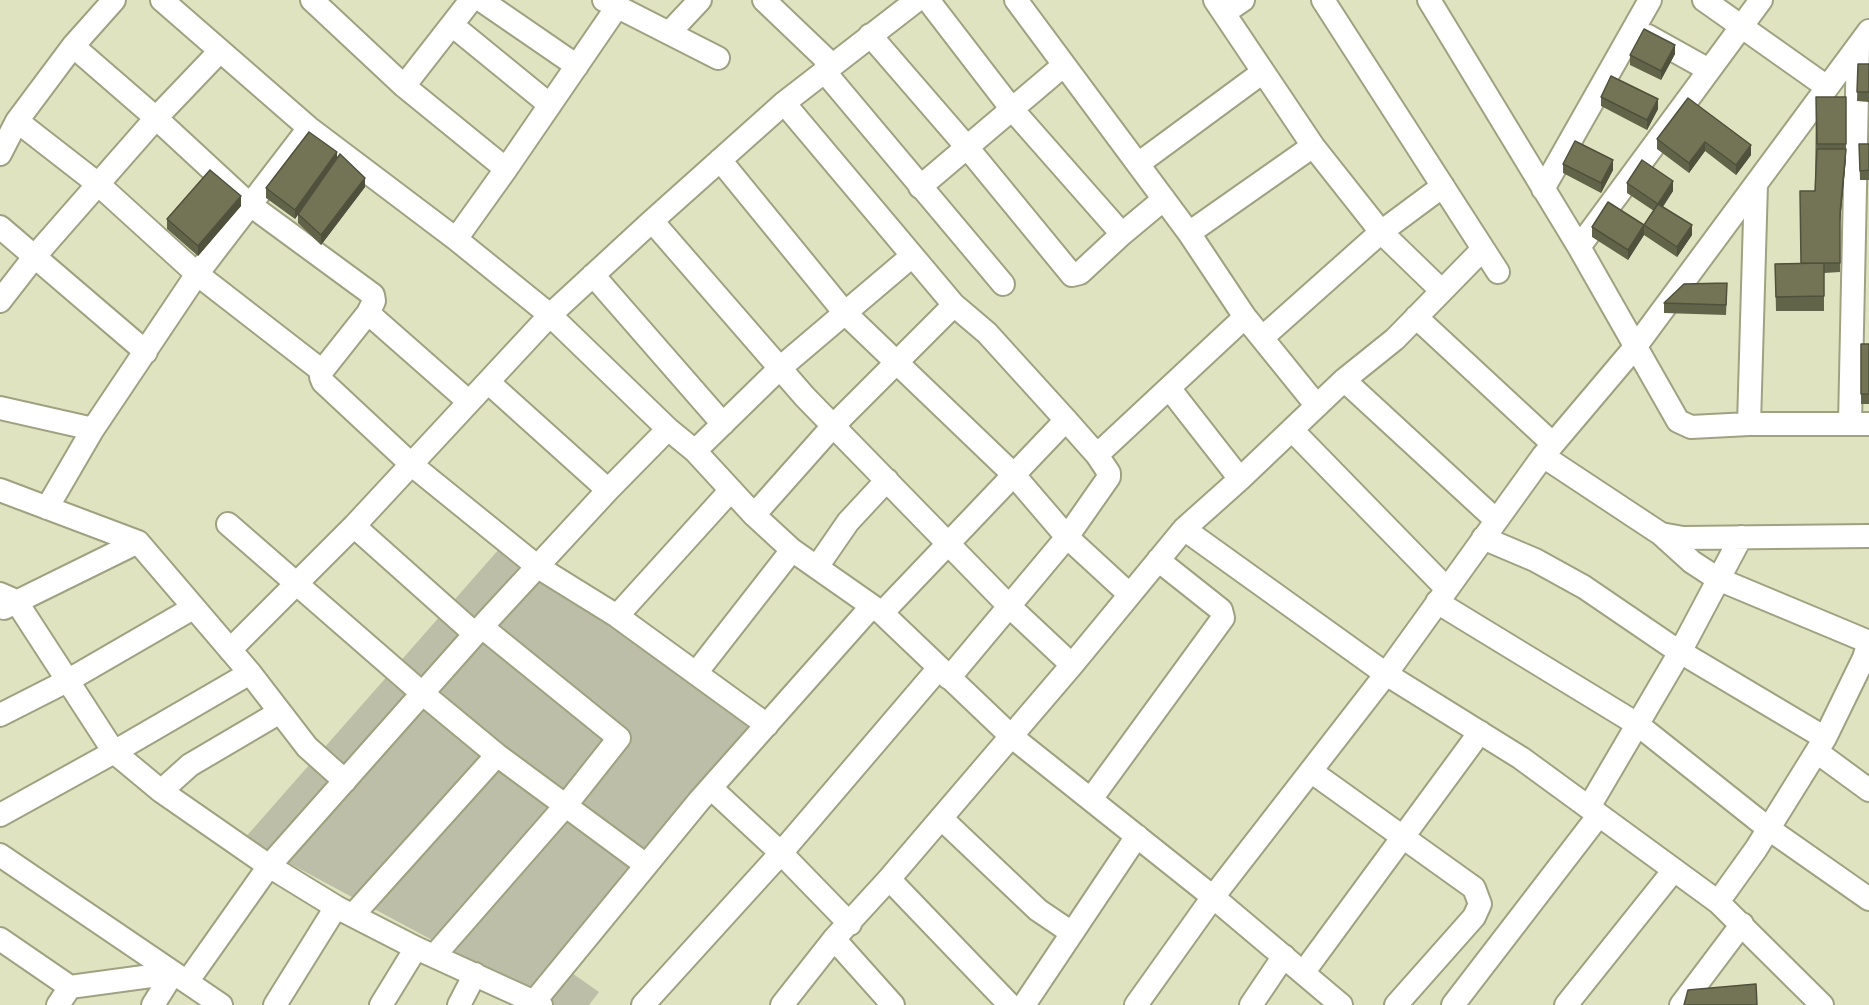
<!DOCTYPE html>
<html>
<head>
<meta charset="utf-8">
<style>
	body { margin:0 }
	canvas { display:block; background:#e0e3c0 }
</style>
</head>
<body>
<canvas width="1869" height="1005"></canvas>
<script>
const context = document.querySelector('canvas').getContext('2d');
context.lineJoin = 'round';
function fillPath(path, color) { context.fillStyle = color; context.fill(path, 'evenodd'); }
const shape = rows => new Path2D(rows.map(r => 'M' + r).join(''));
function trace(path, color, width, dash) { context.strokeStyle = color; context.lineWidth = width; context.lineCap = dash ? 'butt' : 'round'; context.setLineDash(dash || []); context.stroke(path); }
fillPath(shape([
	[507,540,766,725,569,971,599,992,589,1005,553,1005,244,839]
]), '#bcbea8');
const minor = shape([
	[162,0,309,128,456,239,550,315,668,429,695,451,754,515,792,550,882,613,1011,736,1213,897,1341,1005],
	[312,0,404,86,506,169],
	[481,0,577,66],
	[604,0,718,58],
	[764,0,832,65],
	[928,0,1011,108,1122,234],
	[1016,0,1189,233,1245,317,1317,406],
	[1215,0,1313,146,1381,232,1442,291],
	[1323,0,1498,272],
	[1429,0,1579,247,1678,421,1691,427,1749,424,1869,424],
	[1704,0,1827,87],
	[1224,13,1243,0],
	[452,25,550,105],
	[669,33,700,0],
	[870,35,966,146,1072,275,1080,273,1122,234,1164,199],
	[1648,36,1709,70],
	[73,46,156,118,249,204,373,295,374,301,368,313,322,371,321,377,323,382,412,465,538,567,617,616,767,725],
	[824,71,1003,284],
	[404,86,471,0],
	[784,103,954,305,987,333,1066,420,1097,455,1109,473,1109,477,1067,537,949,678],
	[17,121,98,184,197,274,322,371],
	[0,154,17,121,73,46,114,0],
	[720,160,845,313,1013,474,1067,537,1129,594],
	[1138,164,1263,72],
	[920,187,1064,65],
	[1543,189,1650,0],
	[652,221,805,397,1008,605,1072,665],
	[0,227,146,352],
	[1189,233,1313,146],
	[456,239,506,169,617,7],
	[1579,247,1761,0],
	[593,275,723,424],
	[0,301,35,256,156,118,220,51],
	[368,313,468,401],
	[1416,317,1553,444],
	[1263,337,1381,232,1443,186],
	[1344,380,1496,520],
	[488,382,608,490],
	[1169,388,1240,479],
	[0,408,93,429],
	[1749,424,1756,184],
	[1850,424,1858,46],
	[1292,430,1447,589],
	[695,451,780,368,912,256],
	[1097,455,1245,317],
	[1543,456,1661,534,1683,538,1869,536],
	[0,490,138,542,250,673,307,747,345,781],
	[47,508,93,429,197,274,309,128],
	[754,515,833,426,954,305],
	[228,524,422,693,497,755,646,865],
	[354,526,475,634],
	[1184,529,1386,674,1521,758,1718,902,1822,1005],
	[1661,534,1692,562,1718,579,1869,642],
	[1483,538,1535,560,1584,587,1672,647,1825,738],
	[817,567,848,522,887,480],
	[0,594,16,601,114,752,161,791,269,866,336,907,416,948,541,1005],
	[1437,602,1637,724,1769,829,1869,899],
	[4,608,138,542],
	[882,613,1066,420],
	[617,616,731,490],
	[230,650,354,526,550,315,652,221,784,103,917,0],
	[696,673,792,550],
	[0,715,67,681,193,608],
	[1817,752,1869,790],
	[1312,772,1474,888,1480,904,1474,917,1396,1005],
	[711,788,781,853,850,924],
	[161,791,190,765,280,712],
	[1091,799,1223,618,1221,610,1158,560],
	[1589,807,1680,652,1741,537],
	[0,815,114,752,250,673],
	[941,818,1038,910,1072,933],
	[0,855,221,1005],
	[889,879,1010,1005],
	[1718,902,1756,849,1825,738,1864,658,1869,641],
	[353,915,497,755],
	[0,939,70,987,173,973],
	[834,939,893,1005],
	[434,956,566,805,619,738,482,627],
	[1303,973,1480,732],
	[187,982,269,866,475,634,608,490,668,429],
	[534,1002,699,801,872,606],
	[58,1005,70,987],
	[153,1005,173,973],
	[275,1005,336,907],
	[381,1005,416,948],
	[459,1005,475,974],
	[643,1005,781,853,939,668],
	[782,1005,834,939,889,879,1072,665,1184,529,1240,479,1344,380,1395,339,1483,249],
	[1024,1005,1137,836],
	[1136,1005,1213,897,1386,674,1543,456,1636,346,1869,31],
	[1251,1005,1284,956],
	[1453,1005,1599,815],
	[1566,1005,1674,870],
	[1681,1005,1742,924]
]);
trace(minor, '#9fa281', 26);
trace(minor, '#fff', 22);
fillPath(shape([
	[1675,54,1661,80,1630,65,1630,55],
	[1858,64,1869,64,1869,102,1857,101],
	[1601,97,1658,109,1647,130,1601,106],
	[1816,97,1846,97,1846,158,1840,222,1840,272,1824,273,1824,311,1776,311,1775,264,1801,263,1815,191],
	[1688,98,1751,155,1736,175,1705,151,1689,173,1657,149,1657,139],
	[1859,144,1869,144,1869,180,1860,180],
	[337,158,365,187,321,245,298,223,298,214,295,219,266,198,266,188],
	[1563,164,1613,170,1601,193,1563,173],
	[1627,183,1673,191,1663,207,1692,235,1677,257,1644,235,1628,260,1592,237,1592,227,1644,225,1654,211,1627,193],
	[241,206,198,256,167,229,167,219],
	[1727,292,1726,315,1664,313,1664,303],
	[1861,344,1869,344,1869,404,1861,404]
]), '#626449');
fillPath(shape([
	[1675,45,1675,54,1661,80,1661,71],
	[1658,99,1658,109,1647,130,1647,120],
	[1705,142,1705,151,1689,173,1689,163],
	[1751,145,1751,155,1736,175,1736,165],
	[1846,149,1846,158,1840,223,1840,213],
	[337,152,337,161,295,219,295,210],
	[1613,160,1613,170,1601,193,1601,183],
	[365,178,365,187,321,245,321,235],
	[1673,181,1673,191,1658,213,1658,204],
	[241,196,241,206,198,256,198,246],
	[1644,225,1644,235,1628,260,1628,250],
	[1692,225,1692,235,1677,257,1677,247]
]), '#50513c');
const building = shape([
	[1644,29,1675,45,1661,71,1630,55,1644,29],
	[1858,64,1869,64,1869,92,1857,92,1858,64],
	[1611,76,1658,99,1647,120,1601,97,1611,76],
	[1816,97,1846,97,1846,144,1817,144,1816,97],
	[1688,98,1751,145,1736,165,1705,142,1689,163,1657,139,1688,98],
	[309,132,337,152,295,210,266,188,309,132],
	[1575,141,1613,160,1601,183,1563,164,1575,141],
	[1859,144,1869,144,1869,170,1860,171,1859,144],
	[1817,149,1846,149,1840,213,1840,263,1801,263,1800,191,1815,191,1817,149],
	[340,154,365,178,321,235,298,214,340,154],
	[1642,160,1673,181,1658,204,1627,183,1642,160],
	[210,170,241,196,198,246,167,219,210,170],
	[1608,202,1644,225,1658,204,1692,225,1677,247,1644,225,1628,250,1592,227,1608,202],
	[1824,263,1824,296,1776,297,1775,264,1824,263],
	[1727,283,1726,305,1664,303,1684,284,1727,283],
	[1861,344,1869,344,1869,394,1861,394,1861,344],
	[1756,984,1757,1005,1684,1005,1688,990,1756,984]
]);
fillPath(building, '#727455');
trace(building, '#50513c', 1.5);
</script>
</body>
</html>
